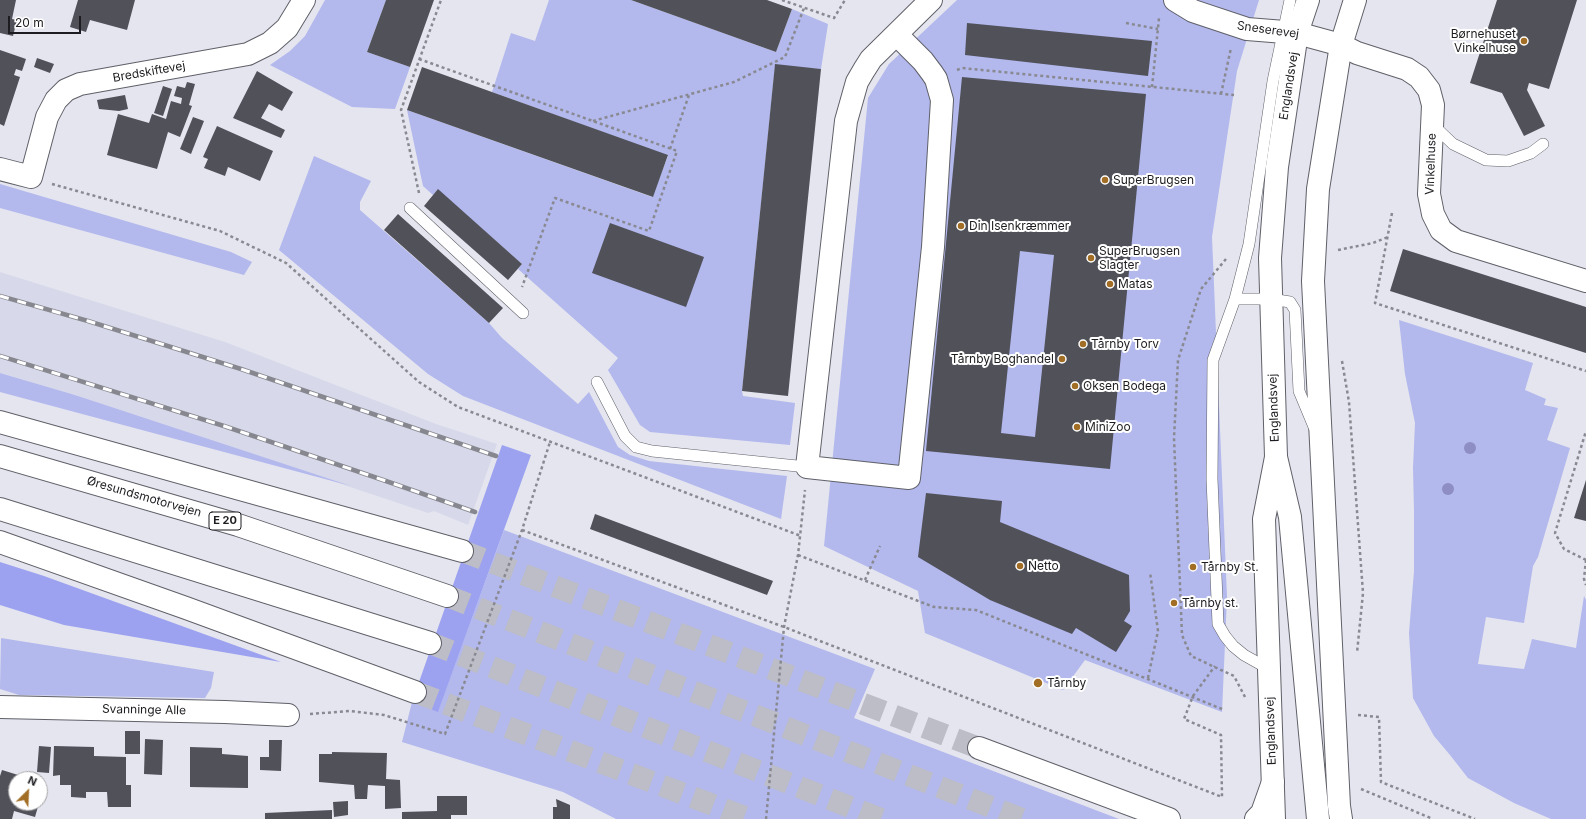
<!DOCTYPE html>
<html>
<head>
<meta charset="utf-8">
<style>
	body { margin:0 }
	#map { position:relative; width:1586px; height:819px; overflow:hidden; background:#e4e5ef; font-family:Inter,sans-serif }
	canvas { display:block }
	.north { position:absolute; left:8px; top:771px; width:40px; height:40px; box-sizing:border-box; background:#fff; border:1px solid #a5a5a6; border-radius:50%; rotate:24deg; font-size:11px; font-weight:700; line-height:16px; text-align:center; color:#1d1d21 }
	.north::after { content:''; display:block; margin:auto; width:14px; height:18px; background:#a26e26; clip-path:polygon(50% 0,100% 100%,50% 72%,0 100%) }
	.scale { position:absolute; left:8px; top:16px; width:73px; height:18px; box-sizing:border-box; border:2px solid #1d1d21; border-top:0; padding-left:5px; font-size:12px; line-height:14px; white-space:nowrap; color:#1d1d21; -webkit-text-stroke:3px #fff; paint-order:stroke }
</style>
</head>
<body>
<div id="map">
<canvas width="1586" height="819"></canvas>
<div class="north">N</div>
<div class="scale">20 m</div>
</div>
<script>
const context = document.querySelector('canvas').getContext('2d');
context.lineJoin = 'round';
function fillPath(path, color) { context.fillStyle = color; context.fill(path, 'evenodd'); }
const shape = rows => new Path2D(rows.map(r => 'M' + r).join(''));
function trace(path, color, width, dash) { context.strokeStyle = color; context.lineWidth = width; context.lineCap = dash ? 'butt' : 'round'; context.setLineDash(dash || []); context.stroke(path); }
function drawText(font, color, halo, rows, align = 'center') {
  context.font = font + ' Inter,sans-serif'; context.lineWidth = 4; context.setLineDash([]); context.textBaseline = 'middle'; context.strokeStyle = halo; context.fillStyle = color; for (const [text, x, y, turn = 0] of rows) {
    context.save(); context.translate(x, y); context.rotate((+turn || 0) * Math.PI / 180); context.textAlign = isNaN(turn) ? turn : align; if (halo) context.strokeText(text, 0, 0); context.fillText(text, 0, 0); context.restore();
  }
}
fillPath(shape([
	[0,272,225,342,436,424,497,444,468,525,434,511,428,513,75,395,0,373]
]), '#d7d9ea');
fillPath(shape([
	[325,0,386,0,367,52,410,67,395,109,352,107,270,65,290,51,305,36],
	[549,0,631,0,776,52,792,9,828,24,821,69,775,66,742,391,743,396,795,403,790,445,650,432,640,425,608,370,618,358,518,269,522,264,438,190,433,195,423,186,407,110,652,197,668,156,492,92,511,33,535,41],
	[957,0,1259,0,1237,71,1212,237,1227,597,1222,712,1085,660,1063,690,925,633,918,591,824,546,868,98,889,64],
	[314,156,371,181,360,202,360,210,489,323,502,338,578,404,589,392,618,447,630,455,649,461,787,476,781,519,463,396,428,374,279,250],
	[0,184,231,252,252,262,244,275,0,208],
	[1399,320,1533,363,1525,390,1546,399,1544,405,1558,408,1547,440,1570,448,1538,557,1533,566,1524,623,1486,617,1478,664,1524,669,1532,639,1576,648,1584,596,1586,600,1586,819,1551,819,1514,803,1468,778,1450,755,1434,736,1413,698,1409,633,1414,571,1414,511,1413,468,1415,423,1405,374],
	[0,373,75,395,351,486,0,392],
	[504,530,875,669,854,718,1119,819,616,819,563,792,402,742,412,702,438,711],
	[1,638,214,672,211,688,205,698,19,695,0,689]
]), '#b3b8ed');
fillPath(shape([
	[502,445,531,455,438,712,412,702],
	[0,562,44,576,281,662,64,625,0,605]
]), '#9ca2f0');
fillPath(shape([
	[0,0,16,0,12,19,17,20,13,36,0,33],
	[78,0,135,0,127,30,90,20,86,32,70,27],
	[386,0,434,0,410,67,367,52],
	[631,0,767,0,792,9,776,52],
	[1497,0,1577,0,1549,89,1529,83,1527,90,1545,126,1524,136,1502,93,1470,83],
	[967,23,1152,41,1148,76,965,55],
	[0,50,26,59,22,71,16,69,14,75,20,77,4,126,0,124],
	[37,58,54,64,50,73,34,67],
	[775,64,821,69,788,396,742,391],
	[422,67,668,155,653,197,407,110],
	[257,71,293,92,282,111,269,104,261,118,285,130,281,138,233,118],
	[962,77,1146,94,1110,469,926,451],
	[1020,251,1054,255,1035,437,1001,433],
	[187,82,195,84,189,105,192,106,180,137,168,132,157,169,107,155,118,114,149,123,152,114,166,119,171,101,181,104,182,98,174,96,177,86,185,88],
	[163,86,172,89,163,116,154,113],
	[125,95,128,109,119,111,99,109,97,100],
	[193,117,204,121,191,154,180,149],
	[217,126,273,151,260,181,228,167,225,176,204,168,208,159,203,157],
	[438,189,522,264,508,280,424,206],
	[398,214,503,308,489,323,384,230],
	[610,223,704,257,686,307,592,273],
	[1403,249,1586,307,1586,353,1390,291],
	[1586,480,1586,521,1574,518],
	[926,493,1002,501,1000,522,1129,575,1130,611,1124,621,1132,626,1116,652,1076,628,1072,634,990,600,918,557],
	[595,514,773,581,767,595,590,529],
	[125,731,140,731,140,754,125,754],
	[145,739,163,740,162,775,144,774],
	[269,740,282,740,281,771,260,770,260,757,269,757],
	[39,746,51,747,49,773,37,772],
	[54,746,94,747,94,756,126,757,126,785,131,785,131,807,108,807,107,792,86,792,86,798,71,797,71,785,60,785,60,775,53,776],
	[190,747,222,748,222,754,248,756,248,788,190,787],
	[332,752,387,753,386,779,400,780,401,808,385,809,385,786,368,785,367,799,355,799,354,785,319,782,319,754,332,754],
	[2,770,31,779,16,779,16,803,39,803,35,817,14,811,12,819,0,819,0,776],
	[437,796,467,796,467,815,451,815,451,819,402,819,402,812,437,811],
	[556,799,570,805,570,819,553,819,553,807,557,807],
	[348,801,348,815,334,817,333,802],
	[332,810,332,819,265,819,265,813]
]), '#505159');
trace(shape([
	[462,551,979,748],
	[447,596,1022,819],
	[430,643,881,819],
	[415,692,750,819]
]), '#bcbdc6', 22, [22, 11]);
const lane = shape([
	[1432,124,1453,144,1486,160,1508,161,1531,153,1543,144],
	[410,208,523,313],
	[1235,299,1271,299,1290,302,1295,310,1299,391,1314,427],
	[597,382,625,436,636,447,652,451,807,467],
	[1269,669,1244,655,1233,646,1225,636,1218,624,1212,479,1213,360,1235,299,1249,244,1273,81,1290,0]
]);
const street = shape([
	[1175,0,1193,11,1247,29,1297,33,1341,45,1357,53,1407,69,1419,77,1429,90,1433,105,1429,194,1433,214,1441,230,1456,241,1586,281],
	[897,35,923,61,932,73,936,79,942,100,933,247,909,478,807,467,846,121,857,82,864,70,871,59,931,0],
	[0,169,31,177,47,117,56,100,66,90,80,84,248,54,270,43,287,28,304,0],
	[0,707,225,712,288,715]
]);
const secondary = shape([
	[1274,819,1264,519,1276,457,1270,258,1277,167,1297,33,1308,0],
	[1341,819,1339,806,1313,281,1318,189,1341,45,1355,0]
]);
const highway = shape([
	[0,422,462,551],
	[0,456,238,525,447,596],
	[1276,457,1290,517,1318,819],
	[0,509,430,643],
	[0,542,186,608,415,692],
	[979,748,1169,819],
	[1256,819,1262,813,1273,782]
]);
trace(lane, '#5f6068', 12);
trace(street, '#5f6068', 24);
trace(secondary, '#5f6068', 24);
trace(highway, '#5f6068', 24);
trace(shape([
	[782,0,834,18,845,0],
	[1126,23,1158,29],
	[419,59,677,151,649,231,555,198,522,287],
	[957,70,962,68,1234,95],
	[1152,87,1159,18],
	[1221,94,1231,48],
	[593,121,734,82,785,57,804,8],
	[670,149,689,95],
	[52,184,220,231,286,263,419,382,458,407,801,536],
	[419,193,401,110,441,0],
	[1392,213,1375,303,1586,371],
	[1338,250,1373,243,1388,237],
	[1226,259,1201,289,1178,360,1174,438,1182,635,1191,656,1234,676,1245,697],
	[1342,361,1349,402,1363,593,1357,653],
	[522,530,784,627,1222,797,1221,735,1184,719,1193,696,1215,666],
	[798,555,934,607,976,610,1222,709],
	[1586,560,1564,549,1555,533,1586,431],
	[1586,560,1584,579,1586,585],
	[865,580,880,546],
	[1148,678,1158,631,1150,572],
	[310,714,350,711,384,715,445,734,522,530,550,442],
	[1358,715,1379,717,1381,782,1475,819],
	[1361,789,1433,819],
	[766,819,784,627,798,555,805,490]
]), '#898a91', 2.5, [3, 3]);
trace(lane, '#fff', 11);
trace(street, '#fff', 22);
trace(secondary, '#fff', 22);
trace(highway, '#fff', 22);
const rail = shape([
	[0,296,88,321,241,369,496,456],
	[0,356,224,426,383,480,475,512]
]);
trace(rail, '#87888f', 4.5);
trace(rail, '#fff', 3, [9]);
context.fillStyle = '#8e8ec4';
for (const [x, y] of [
	[1470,448],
	[1448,489]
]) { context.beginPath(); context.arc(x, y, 6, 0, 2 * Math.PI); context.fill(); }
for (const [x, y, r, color] of [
	[1524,41,4,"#a26e26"],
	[1105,180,4,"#a26e26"],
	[961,226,4,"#a26e26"],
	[1091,258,4,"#a26e26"],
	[1110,284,4,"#a26e26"],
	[1083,344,4,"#a26e26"],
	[1062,359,4,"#a26e26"],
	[1075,386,4,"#a26e26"],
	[1077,427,4,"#a26e26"],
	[1020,566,4,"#a26e26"],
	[1193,567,4,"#a26e26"],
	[1174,603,4,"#a26e26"],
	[1038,683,5,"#a26e26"]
]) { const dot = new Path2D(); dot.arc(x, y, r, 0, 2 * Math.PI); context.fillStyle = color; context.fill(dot); trace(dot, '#fff', 1.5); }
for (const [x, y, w] of [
	[225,521,32]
]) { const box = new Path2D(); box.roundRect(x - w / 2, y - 9, w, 18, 3); context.fillStyle = '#fff'; context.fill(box); trace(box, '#1d1d21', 1); }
drawText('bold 11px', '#1d1d21', null, [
	["E 20",225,521]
]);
drawText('12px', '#1d1d21', '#fff', [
	["Sneserevej",1268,30,8],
	["Bredskiftevej",149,72,-10],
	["Englandsvej",1289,86,-81],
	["Vinkelhuse",1431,164,-88],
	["Englandsvej",1274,408,-92],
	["Øresundsmotorvejen",144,497,16],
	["Svanninge Alle",144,710,1],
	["Englandsvej",1271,731,-92]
]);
drawText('12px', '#1d1d21', '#fff', [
	["Børnehuset",1516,34,"right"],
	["Vinkelhuse",1516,48,"right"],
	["SuperBrugsen",1113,180],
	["Din Isenkræmmer",969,226],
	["SuperBrugsen",1099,251],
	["Slagter",1099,265],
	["Matas",1118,284],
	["Tårnby Torv",1091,344],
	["Tårnby Boghandel",1054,359,"right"],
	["Oksen Bodega",1083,386],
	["MiniZoo",1085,427],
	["Netto",1028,566],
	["Tårnby St.",1201,567],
	["Tårnby st.",1182,603],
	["Tårnby",1047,683]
], 'left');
</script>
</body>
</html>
